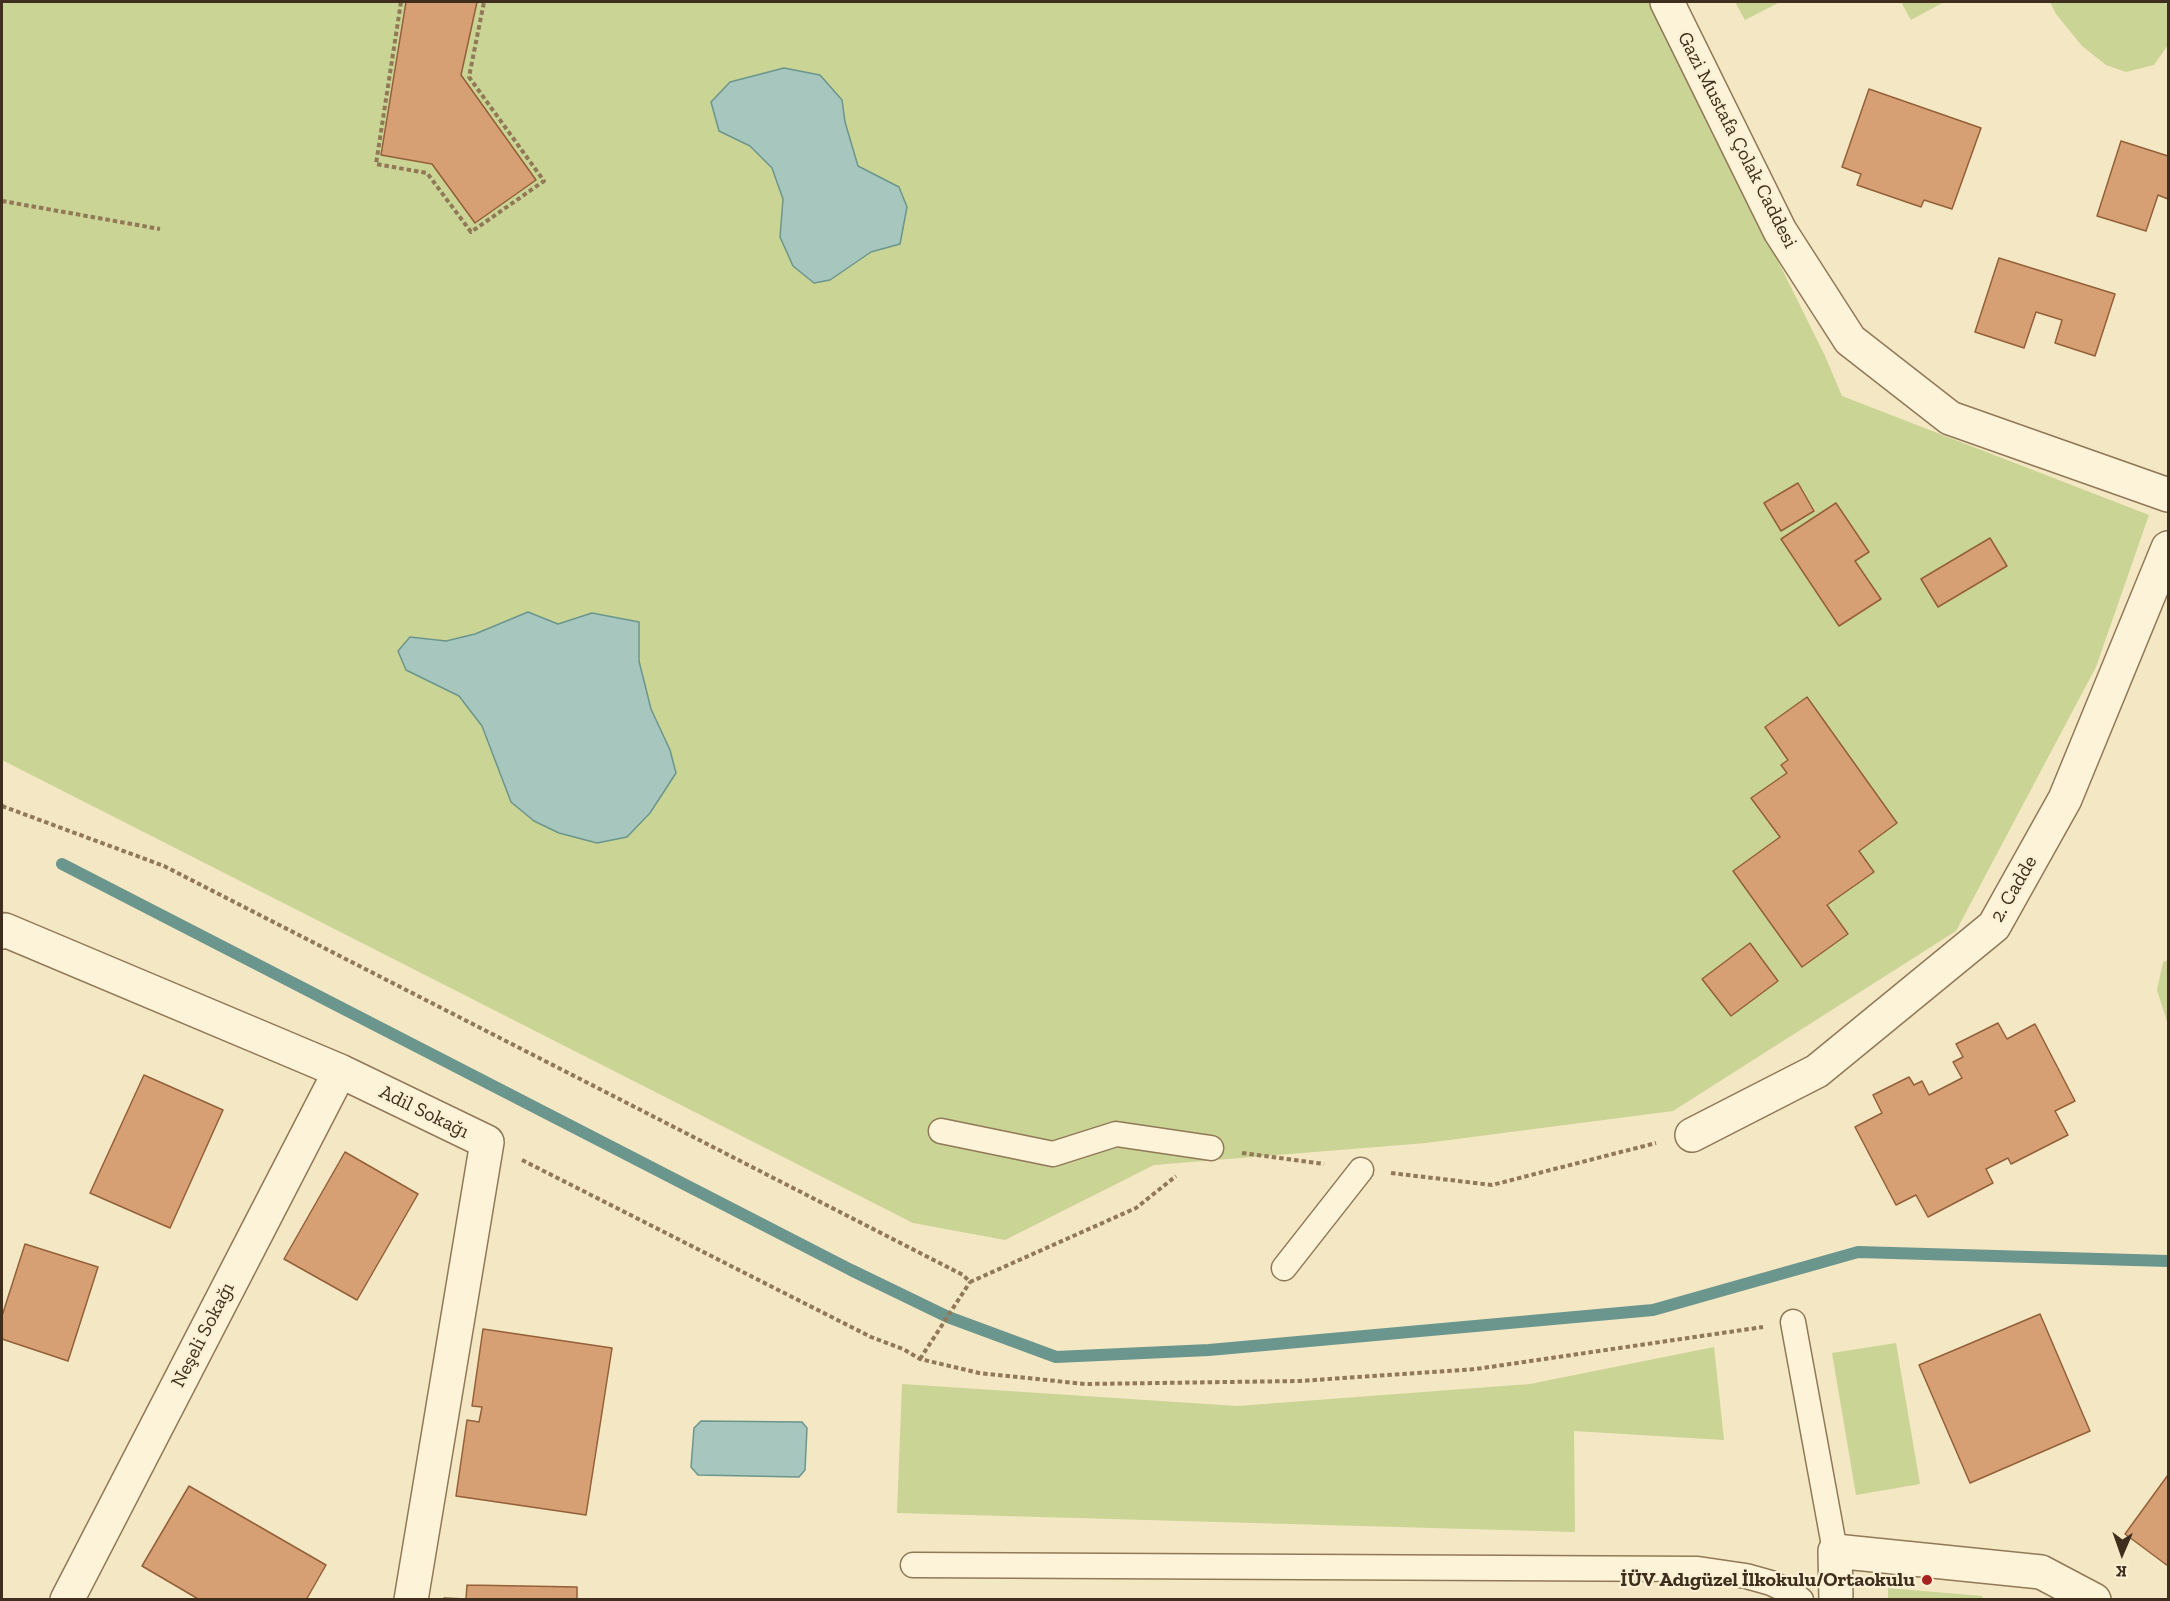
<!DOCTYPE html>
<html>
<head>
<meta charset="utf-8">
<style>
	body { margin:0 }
	#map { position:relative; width:2170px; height:1601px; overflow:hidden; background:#f4e7c3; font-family:"Zilla Slab",serif }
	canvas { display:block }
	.frame { position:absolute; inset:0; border:3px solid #3f2e1d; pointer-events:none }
	.north { position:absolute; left:2092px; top:1523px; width:60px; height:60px; -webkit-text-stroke:4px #faf0d4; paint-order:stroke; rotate:182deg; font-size:16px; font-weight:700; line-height:24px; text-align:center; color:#3f2e1d }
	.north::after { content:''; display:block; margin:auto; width:21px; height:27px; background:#3f2e1d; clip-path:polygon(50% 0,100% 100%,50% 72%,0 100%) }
</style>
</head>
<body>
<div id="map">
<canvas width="2170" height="1601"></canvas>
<div class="frame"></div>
<div class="north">K</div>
</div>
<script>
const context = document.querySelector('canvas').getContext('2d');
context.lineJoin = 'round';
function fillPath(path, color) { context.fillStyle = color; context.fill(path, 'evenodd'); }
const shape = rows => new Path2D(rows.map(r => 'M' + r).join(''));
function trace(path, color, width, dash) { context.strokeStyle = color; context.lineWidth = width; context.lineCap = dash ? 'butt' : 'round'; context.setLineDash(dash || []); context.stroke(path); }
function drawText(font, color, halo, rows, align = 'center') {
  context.font = font + ' "Zilla Slab",serif'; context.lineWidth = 4.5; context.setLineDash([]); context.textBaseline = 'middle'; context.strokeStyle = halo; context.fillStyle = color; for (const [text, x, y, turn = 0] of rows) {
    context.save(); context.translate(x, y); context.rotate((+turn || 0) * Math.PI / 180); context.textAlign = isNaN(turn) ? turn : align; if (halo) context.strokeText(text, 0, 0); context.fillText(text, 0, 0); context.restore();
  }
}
fillPath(shape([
	[2,2,1650,2,1825,356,1842,396,2149,515,2096,667,1956,931,1673,1111,1426,1143,1154,1165,1005,1240,913,1223,2,760],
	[1735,2,1780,2,1745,20],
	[1901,2,1944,2,1911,20],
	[2050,2,2166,2,2168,7,2168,45,2154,65,2126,72,2106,65,2082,46,2056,14],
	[2168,960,2168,1025,2157,990,2163,962],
	[1896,1343,1920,1484,1856,1495,1832,1353],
	[1714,1347,1724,1440,1574,1431,1575,1532,897,1513,902,1384,1237,1406,1530,1384],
	[1888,1588,1982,1596,1983,1599,1888,1599]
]), '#cad495');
const water = shape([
	[784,68,820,75,842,100,845,122,858,166,899,187,907,207,900,244,871,252,830,280,814,283,793,266,780,237,783,199,772,168,750,146,719,131,711,102,730,82,784,68],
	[528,612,558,624,592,613,639,622,639,661,651,709,670,750,676,773,650,813,627,837,597,843,559,833,534,821,511,802,482,726,459,696,406,670,398,651,410,637,446,641,475,634,528,612],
	[701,1421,802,1422,807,1428,805,1470,799,1477,698,1475,691,1467,694,1428,701,1421]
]);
fillPath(water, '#a6c6be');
trace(water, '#6b968d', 1.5);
trace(shape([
	[62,864,851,1270,948,1317,1056,1357,1209,1350,1653,1310,1858,1252,2168,1261]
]), '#6b968d', 12);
const building = shape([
	[406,2,477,2,461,75,536,180,475,223,432,164,381,155,406,2],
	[1869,89,1981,128,1952,209,1924,200,1921,207,1857,185,1861,174,1842,167,1869,89],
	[2121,141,2168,156,2168,199,2158,195,2146,231,2097,216,2121,141],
	[1999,258,2115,294,2095,356,2055,343,2062,320,2036,312,2024,348,1975,332,1999,258],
	[1798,483,1814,511,1781,531,1764,503,1798,483],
	[1836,503,1869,552,1855,561,1881,599,1839,626,1781,539,1836,503],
	[1990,538,2007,566,1938,607,1921,579,1990,538],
	[1807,697,1897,823,1859,851,1874,872,1827,905,1848,934,1802,967,1733,871,1780,837,1751,798,1787,773,1781,765,1788,760,1765,727,1807,697],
	[1750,943,1778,981,1731,1016,1702,979,1750,943],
	[1998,1023,2007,1039,2035,1024,2075,1101,2055,1111,2068,1135,2011,1164,2008,1158,1986,1169,1993,1183,1928,1217,1916,1195,1896,1205,1855,1127,1882,1113,1873,1095,1909,1077,1914,1085,1922,1081,1929,1095,1962,1078,1953,1062,1963,1057,1956,1044,1998,1023],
	[144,1075,223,1110,170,1228,90,1193,144,1075],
	[345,1152,418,1194,357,1300,284,1259,345,1152],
	[25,1244,98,1267,68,1361,2,1339,2,1316,25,1244],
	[2040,1314,2090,1431,1970,1483,1919,1365,2040,1314],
	[483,1329,612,1348,586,1515,456,1496,467,1420,479,1422,482,1407,472,1406,483,1329],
	[2168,1475,2168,1566,2125,1534,2168,1475],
	[189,1486,326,1565,306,1600,200,1600,142,1566,189,1486],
	[467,1585,577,1587,577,1599,610,1600,444,1600,444,1598,466,1599,467,1585]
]);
fillPath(building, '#d7a074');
trace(building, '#936039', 1.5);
const service = shape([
	[941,1131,1053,1154,1116,1134,1211,1148],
	[1284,1268,1361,1170],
	[1793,1322,1835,1551],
	[913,1565,1698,1569,1746,1576,1771,1583,1794,1594,1801,1600]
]);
const minor = shape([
	[1667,2,1780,231,1850,340,1950,418,2168,495],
	[2,932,5,930,340,1071,487,1142,411,1600],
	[1692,1135,1817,1071,1994,926,2065,799,2168,548],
	[67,1600,340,1071],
	[1836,1600,1835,1551,2041,1572,2094,1600]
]);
trace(service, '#917857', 27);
trace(minor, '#917857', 36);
trace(shape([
	[401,2,376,164,427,173,471,232,544,181,469,77,484,2],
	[2,201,160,229],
	[2,806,164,866,963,1275,970,1282,1136,1208,1176,1176],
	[1242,1153,1324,1164],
	[522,1160,871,1337,903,1349,920,1359,979,1373,1085,1384,1300,1381,1476,1369,1763,1327],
	[1391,1173,1492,1185,1656,1143],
	[920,1359,970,1282]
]), '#917857', 4, [4.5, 3]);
trace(service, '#fdf3d8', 24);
trace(minor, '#fdf3d8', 33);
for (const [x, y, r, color] of [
	[1927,1580,6,"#a8221f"]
]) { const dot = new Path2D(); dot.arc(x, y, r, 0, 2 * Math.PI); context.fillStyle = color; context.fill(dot); trace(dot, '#faf0d4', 2); }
drawText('20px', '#3f2e1d', '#faf0d4', [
	["Gazi Mustafa Çolak Caddesi",1737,140,63],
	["2. Cadde",2014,889,-60],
	["Adil Sokağı",424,1112,26],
	["Neşeli Sokağı",203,1335,-63]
]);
drawText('bold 20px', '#3f2e1d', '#faf0d4', [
	["İÜV Adıgüzel İlkokulu/Ortaokulu",1915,1580]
], 'right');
</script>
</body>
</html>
